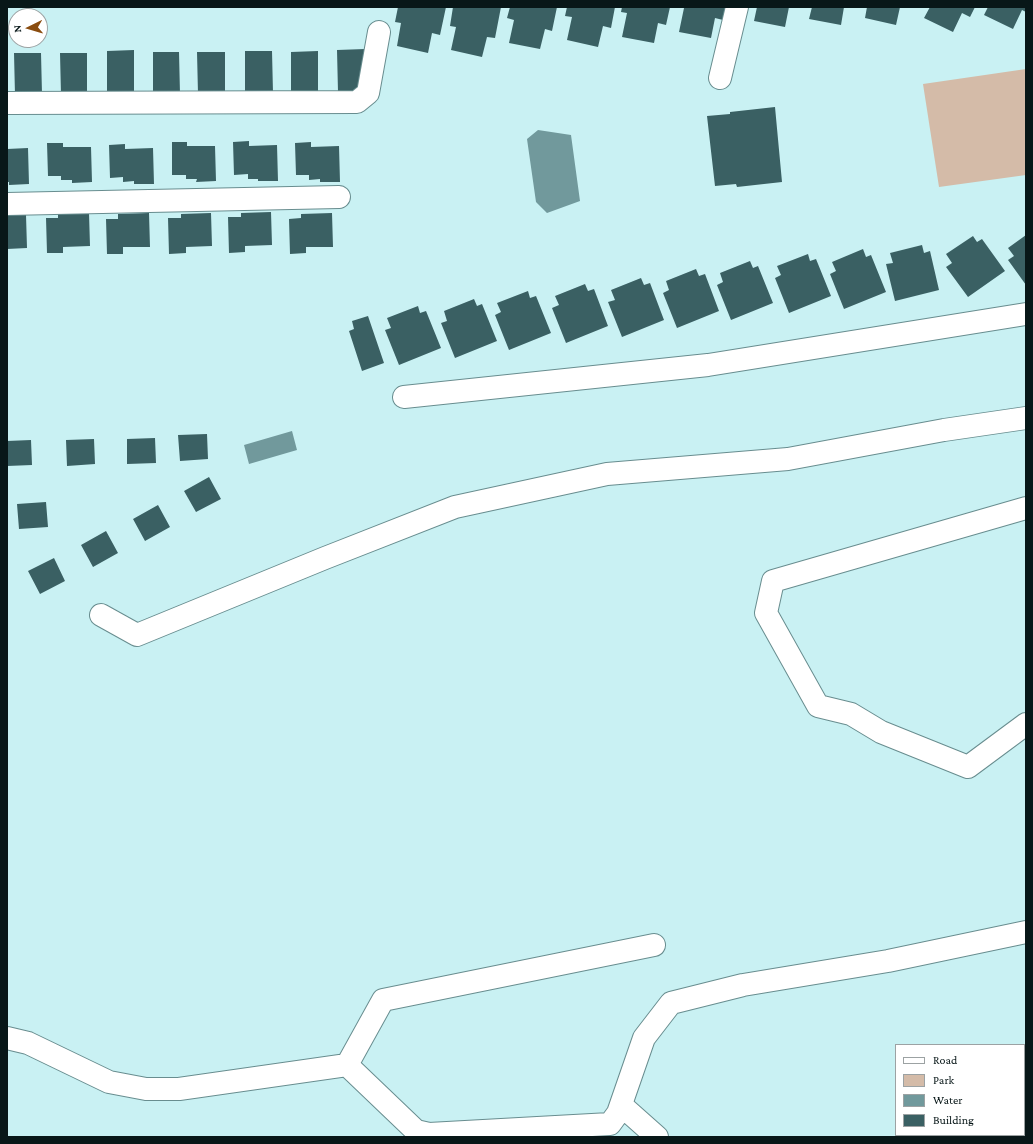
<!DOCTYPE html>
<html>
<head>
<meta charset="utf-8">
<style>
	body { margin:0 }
	#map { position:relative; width:1033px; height:1144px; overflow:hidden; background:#c9f1f3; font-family:"Crimson Pro",serif }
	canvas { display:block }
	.frame { position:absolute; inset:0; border:8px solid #081718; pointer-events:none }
	.legend { position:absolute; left:895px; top:1044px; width:130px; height:92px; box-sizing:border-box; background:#fff; border:1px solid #9ca2a3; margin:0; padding:5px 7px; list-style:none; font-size:12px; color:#081718 }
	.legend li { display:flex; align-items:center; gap:8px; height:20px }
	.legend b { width:20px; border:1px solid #9ca2a3 }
	.north { position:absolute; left:8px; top:8px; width:40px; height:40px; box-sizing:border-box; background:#fff; border:1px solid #9ca2a3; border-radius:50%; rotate:265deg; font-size:11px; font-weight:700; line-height:16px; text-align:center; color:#081718 }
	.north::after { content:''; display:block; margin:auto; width:14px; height:18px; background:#8a4c0f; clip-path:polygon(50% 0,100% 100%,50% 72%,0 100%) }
</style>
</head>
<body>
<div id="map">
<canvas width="1033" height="1144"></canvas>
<div class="frame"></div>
<ul class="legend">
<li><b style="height:5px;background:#fff"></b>Road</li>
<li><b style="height:11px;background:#d4bba8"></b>Park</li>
<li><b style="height:11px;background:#71999c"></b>Water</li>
<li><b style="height:11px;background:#3a6063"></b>Building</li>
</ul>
<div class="north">N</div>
</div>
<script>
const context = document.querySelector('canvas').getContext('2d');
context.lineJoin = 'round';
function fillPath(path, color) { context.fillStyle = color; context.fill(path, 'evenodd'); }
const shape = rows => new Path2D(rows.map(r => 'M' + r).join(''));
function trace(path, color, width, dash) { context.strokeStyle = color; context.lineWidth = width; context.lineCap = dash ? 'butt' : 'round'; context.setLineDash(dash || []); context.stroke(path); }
fillPath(shape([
	[1026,69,1026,175,939,187,923,84]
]), '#d4bba8');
fillPath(shape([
	[538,130,571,135,580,201,547,213,536,202,527,139],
	[292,431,297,450,249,464,244,445]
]), '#71999c');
fillPath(shape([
	[398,7,446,7,440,35,432,33,428,53,397,46,401,23,395,22],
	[453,7,501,7,495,38,487,37,482,57,451,50,456,27,450,26],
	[510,7,557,7,552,31,545,29,540,49,509,43,514,20,507,18],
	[567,7,615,7,611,28,603,26,598,47,567,40,572,17,565,16],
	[622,7,670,7,666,25,658,23,654,43,622,37,627,13,621,12],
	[680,7,726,7,723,20,715,18,711,38,679,32,684,8],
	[757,7,789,7,785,27,754,21],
	[812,7,844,7,841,25,809,19],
	[867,7,900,7,896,25,865,18],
	[930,7,975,7,970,17,962,13,953,32,924,18],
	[988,7,1026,7,1026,12,1022,10,1013,29,984,15],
	[365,49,365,91,338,92,337,50],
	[134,50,134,92,107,92,107,51],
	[245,51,272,51,273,93,245,93],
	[318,51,318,93,291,93,291,52],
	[153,52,179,52,180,94,153,94],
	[197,52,225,52,225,94,198,94],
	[14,53,41,53,42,94,15,95],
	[60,53,87,53,87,95,61,95],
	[775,107,782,182,737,187,736,184,715,186,707,116,730,114,730,112],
	[249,141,249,146,277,145,278,181,258,181,258,179,248,179,248,174,234,175,233,142],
	[172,142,187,142,187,146,215,146,216,181,196,182,197,179,186,179,186,175,172,175],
	[311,142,311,147,339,146,340,182,320,182,320,179,309,180,309,175,296,175,295,143],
	[47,143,63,143,63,147,91,147,92,182,72,183,72,180,61,180,61,176,48,176],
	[125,144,125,149,153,148,154,184,134,184,134,181,123,182,123,177,110,178,109,145],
	[28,148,29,184,9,185,9,182,7,182,7,149],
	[271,212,272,245,245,246,245,252,229,253,228,217,241,217,241,213],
	[89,213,90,246,63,247,63,253,47,253,46,218,58,218,58,214],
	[149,213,150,247,123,247,123,254,107,254,106,219,118,219,118,214],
	[211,213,212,246,186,247,186,253,169,254,168,218,181,218,181,214],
	[332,213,333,247,306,247,306,253,290,254,289,219,301,218,301,214],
	[7,215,26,215,27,248,7,249],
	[1026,235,1026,285,1008,260,1014,256,1008,248],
	[973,236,977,242,982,239,1005,271,968,297,946,267,952,263,946,254],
	[922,245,924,253,930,251,939,290,895,301,886,264,893,263,890,253],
	[863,249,866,257,871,255,886,292,844,309,830,274,836,271,832,262],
	[808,254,810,261,816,259,831,296,789,313,775,278,781,275,777,266],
	[750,261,753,268,758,266,773,303,731,320,717,285,723,282,720,273],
	[696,269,699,276,705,274,719,311,677,328,663,293,669,290,666,281],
	[641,278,644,285,650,283,664,320,622,337,608,302,615,300,611,290],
	[585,284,588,291,594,289,608,326,566,343,552,308,559,305,555,296],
	[528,291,530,298,536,296,551,333,509,350,495,315,501,312,497,303],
	[474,299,477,306,482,304,497,341,455,358,441,323,447,321,444,311],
	[418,306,420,313,426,311,441,348,399,365,385,330,391,328,387,318],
	[368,316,384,363,362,371,349,331,354,329,352,321],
	[207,434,208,459,180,461,178,435],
	[155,438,156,463,127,464,127,439],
	[94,439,95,464,67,466,66,440],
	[31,440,32,465,7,466,7,441],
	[209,477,221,499,196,512,184,491],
	[46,502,48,527,19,529,17,504],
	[158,505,170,527,145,541,133,519],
	[106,531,118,553,93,567,81,545],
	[54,558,65,581,40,594,28,571]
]), '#3a6063');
const minor = shape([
	[720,78,737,7],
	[7,103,357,102,368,93,379,32],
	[7,204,339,197],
	[404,397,708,365,1026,314],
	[1026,508,773,581,766,613,818,706,851,714,881,732,968,767,1026,724],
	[101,615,137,635,325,558,455,507,607,474,788,459,944,430,1026,418],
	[7,1038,28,1043,109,1082,146,1089,179,1089,347,1065,416,1131,429,1134,610,1124,618,1113,644,1038,671,1003,743,985,888,961,1026,932],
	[347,1065,383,1000,654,945],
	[1024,1082,1026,1080],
	[621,1105,657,1137]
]);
trace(minor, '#688d8f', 24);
trace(minor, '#fff', 22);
</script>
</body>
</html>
